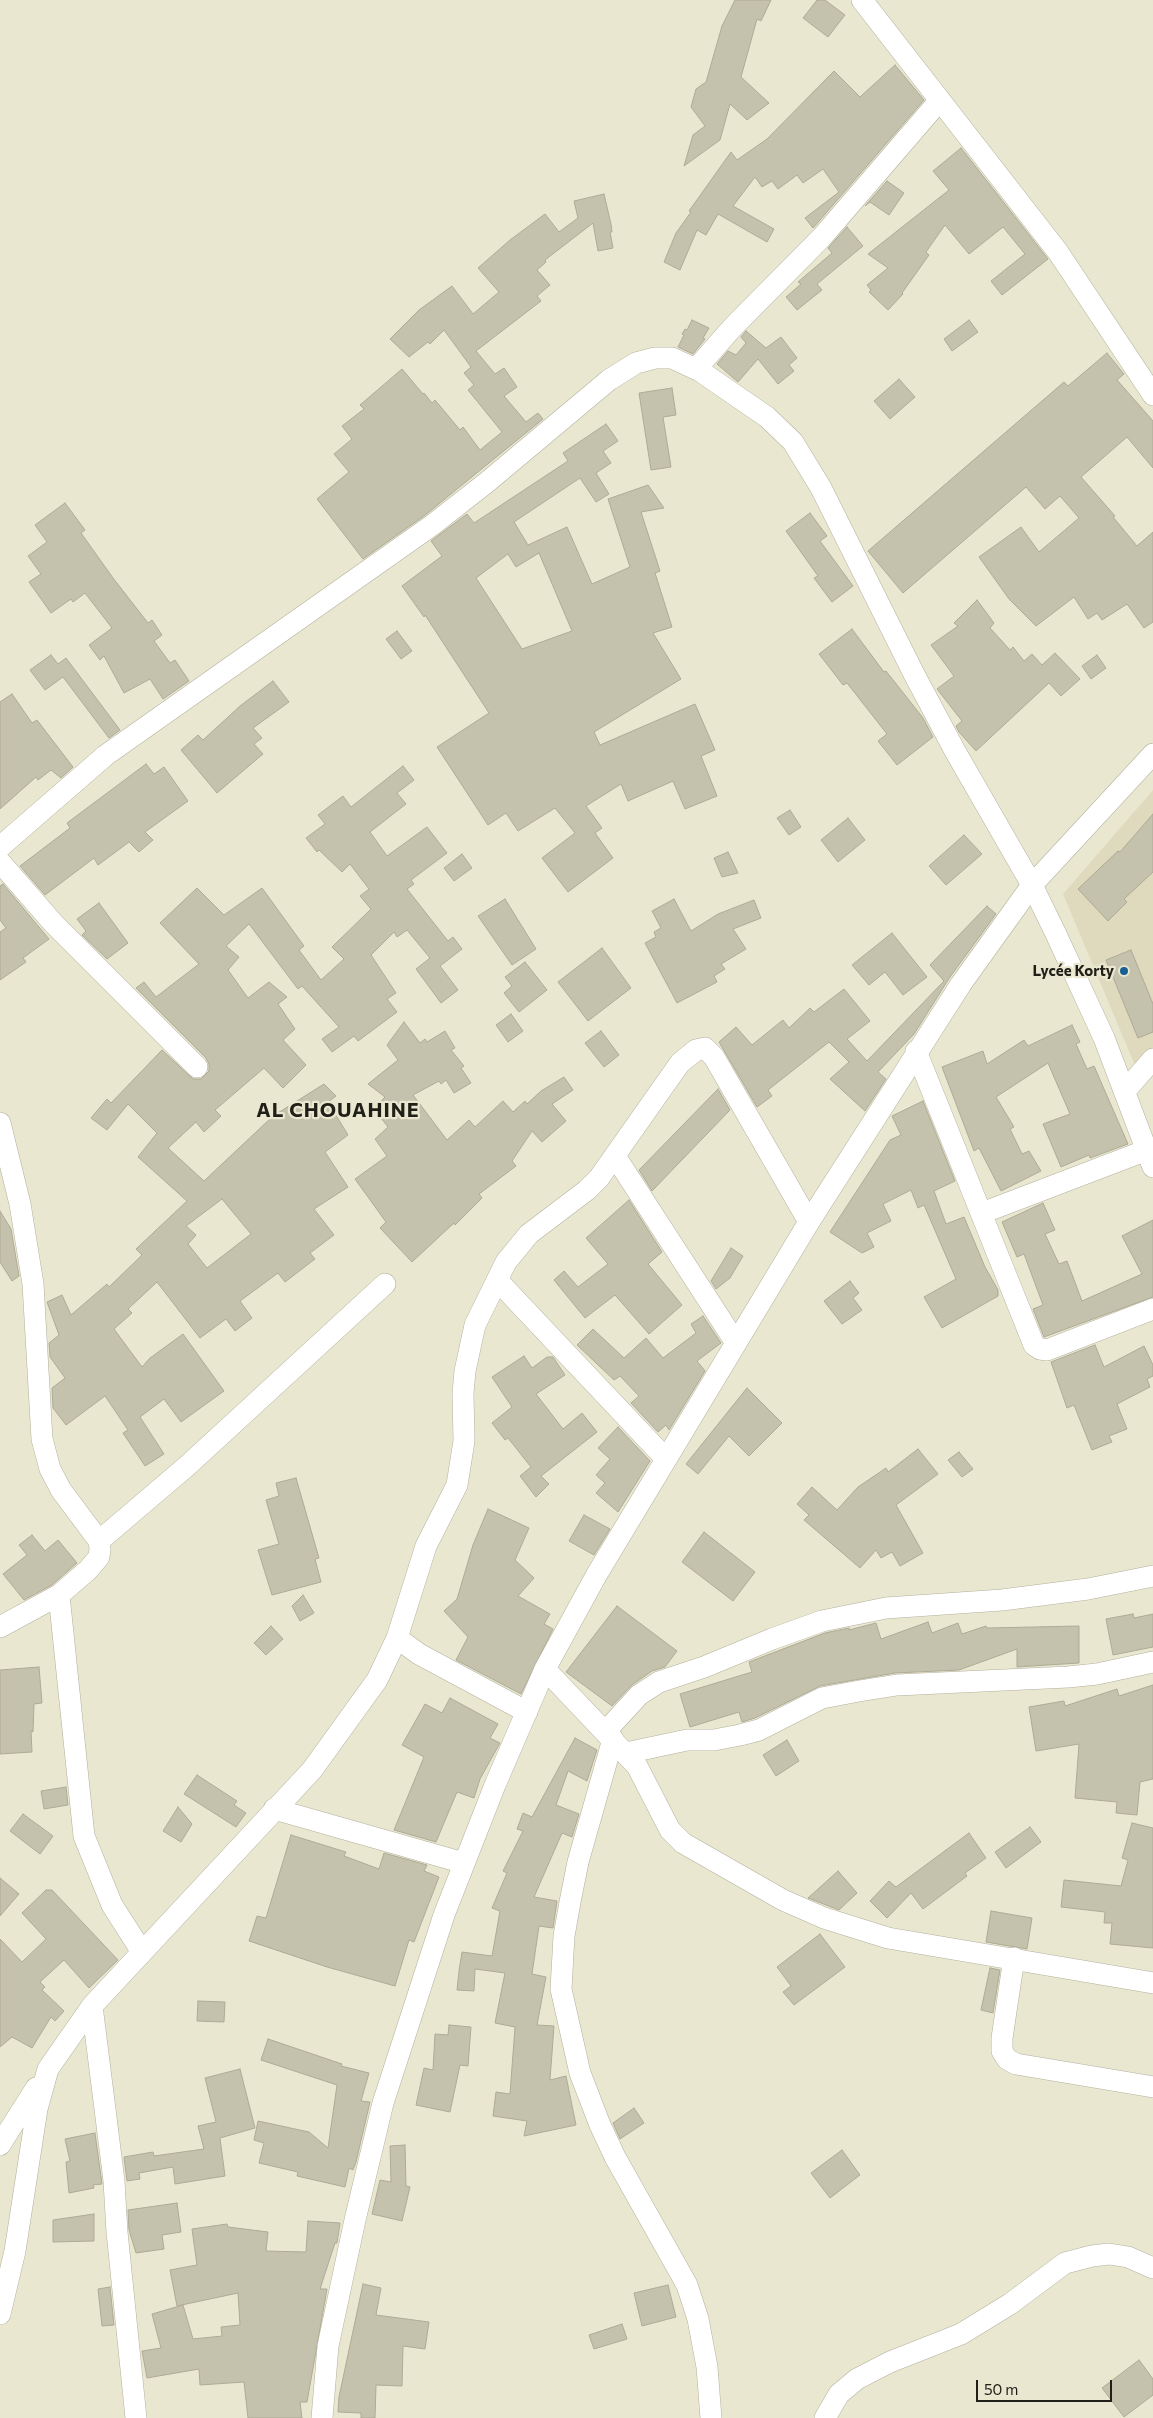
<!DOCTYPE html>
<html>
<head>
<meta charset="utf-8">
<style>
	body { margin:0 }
	#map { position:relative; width:1153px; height:2418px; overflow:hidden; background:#eae7d1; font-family:Commissioner,sans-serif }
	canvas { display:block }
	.scale { position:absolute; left:976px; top:2380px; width:136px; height:22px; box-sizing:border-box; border:2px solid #212018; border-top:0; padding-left:6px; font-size:15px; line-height:18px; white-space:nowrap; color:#212018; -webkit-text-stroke:4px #eae7d1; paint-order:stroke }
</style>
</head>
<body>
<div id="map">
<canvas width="1153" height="2418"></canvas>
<div class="scale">50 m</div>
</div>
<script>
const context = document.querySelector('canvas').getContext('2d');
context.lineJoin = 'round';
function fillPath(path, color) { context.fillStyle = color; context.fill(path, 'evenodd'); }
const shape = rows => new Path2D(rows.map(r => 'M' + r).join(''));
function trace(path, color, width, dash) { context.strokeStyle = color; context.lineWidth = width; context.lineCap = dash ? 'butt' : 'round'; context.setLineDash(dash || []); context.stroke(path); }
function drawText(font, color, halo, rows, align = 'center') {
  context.font = font + ' Commissioner,sans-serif'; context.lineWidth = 4.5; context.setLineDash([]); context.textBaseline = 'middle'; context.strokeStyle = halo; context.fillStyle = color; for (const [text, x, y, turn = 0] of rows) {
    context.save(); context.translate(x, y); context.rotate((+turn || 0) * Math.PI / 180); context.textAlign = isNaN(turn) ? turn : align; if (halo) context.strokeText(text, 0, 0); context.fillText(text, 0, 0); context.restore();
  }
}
fillPath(shape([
	[1153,790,1153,1048,1136,1068,1063,894]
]), '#dfdabe');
const building = shape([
	[735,0,771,0,761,21,757,19,741,77,769,103,747,120,730,104,720,140,684,166,693,135,705,126,691,107,696,89,706,82,722,26,735,0],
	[817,0,825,0,845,15,828,37,803,18,817,0],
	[895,65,924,100,813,228,805,218,839,192,823,169,803,183,797,175,778,189,772,181,762,187,755,177,733,206,774,229,767,242,718,214,706,235,697,230,680,270,664,262,676,233,691,212,689,211,731,152,737,160,767,139,834,71,860,97,895,65],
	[961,148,1048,259,1002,295,991,281,1025,254,1003,227,969,254,945,225,926,252,929,255,902,293,903,294,888,310,869,292,871,290,867,285,888,268,868,254,949,190,933,171,961,148],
	[887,181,904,193,889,215,870,202,865,206,887,181],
	[604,194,611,224,612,232,610,232,613,248,598,251,593,223,545,260,546,262,537,270,550,285,537,296,541,301,476,351,495,374,504,368,517,387,504,396,526,422,538,413,543,419,424,516,363,559,317,499,349,472,334,454,352,439,342,426,364,409,360,405,402,369,423,394,424,393,432,403,435,400,460,430,463,427,480,450,502,432,468,390,474,385,464,373,471,367,444,330,430,344,428,342,409,357,390,339,419,310,452,286,473,314,499,292,478,268,510,240,545,214,559,232,578,218,574,201,604,194],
	[847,227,863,246,817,284,822,290,797,310,786,297,801,284,798,282,832,253,828,248,847,227],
	[692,320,709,328,703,338,705,339,693,354,678,347,684,335,682,334,685,329,687,330,692,320],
	[969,320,978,332,952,351,944,339,969,320],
	[746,331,766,348,781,337,797,358,789,365,794,371,778,384,758,359,738,382,717,364,728,351,736,355,746,343,741,337,746,331],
	[1107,353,1124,374,1117,380,1153,421,1153,468,1127,437,1081,477,1115,516,1113,517,1137,546,1153,532,1153,622,1144,628,1127,604,1102,620,1097,613,1088,619,1074,597,1036,626,1009,599,979,557,1021,527,1039,552,1079,518,1060,496,1045,509,1026,487,903,593,868,551,1064,382,1068,386,1107,353],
	[899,379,915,397,890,419,874,401,899,379],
	[672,388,676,415,663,417,671,467,651,470,639,393,672,388],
	[606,424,618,441,603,451,611,463,596,473,609,494,596,502,580,478,514,522,528,545,567,527,592,584,630,567,608,499,648,485,664,508,641,512,660,571,655,573,672,627,653,633,681,679,594,732,600,745,695,704,715,750,701,756,717,796,685,809,673,781,628,801,621,784,586,806,602,828,595,833,613,858,568,892,542,858,575,833,555,808,518,831,506,813,488,825,437,747,489,713,425,615,424,617,402,586,442,556,431,541,467,514,474,523,568,461,563,453,606,424],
	[539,553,572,631,522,649,476,578,508,554,516,567,539,553],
	[65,503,85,530,81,533,113,578,148,623,152,620,162,635,154,641,170,663,175,660,189,681,163,699,150,679,124,693,104,656,100,660,89,645,112,628,85,593,73,602,71,599,51,613,29,582,41,574,28,556,47,542,35,525,65,503],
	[810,513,827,536,820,541,853,586,832,602,814,578,818,576,786,531,810,513],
	[977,600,994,623,990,628,1010,650,1013,647,1024,661,1032,654,1042,665,1055,653,1080,679,1061,696,1049,683,976,751,959,732,956,726,962,721,937,689,954,676,931,645,958,626,954,623,977,600],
	[852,629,884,672,886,671,923,718,933,737,897,765,878,741,887,734,847,683,843,685,819,654,852,629],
	[397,631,412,651,401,659,386,639,397,631],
	[51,655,58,664,66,658,120,730,109,738,63,677,45,690,30,670,51,655],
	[1097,655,1106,668,1091,679,1082,666,1097,655],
	[273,681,289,702,253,728,262,738,254,744,263,754,217,793,181,750,198,735,203,740,240,706,273,681],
	[12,694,32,723,37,720,73,767,61,778,51,770,38,780,36,777,0,809,0,702,12,694],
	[146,764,154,774,164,767,188,801,145,832,153,840,139,852,129,842,98,865,94,858,45,895,20,866,70,828,67,823,146,764],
	[403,766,414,780,397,793,406,804,370,832,387,856,427,827,447,853,411,880,414,884,407,889,448,941,453,937,462,949,440,966,458,990,441,1003,416,969,430,958,407,930,397,937,394,932,371,955,396,993,387,999,397,1012,358,1041,354,1036,332,1052,322,1039,339,1027,302,986,298,989,249,924,226,946,239,957,228,970,248,998,269,982,287,997,278,1004,295,1029,283,1040,306,1065,283,1088,264,1068,215,1110,221,1116,204,1132,196,1122,168,1148,204,1181,273,1116,324,1084,336,1096,328,1102,348,1135,325,1152,348,1187,314,1209,334,1235,310,1253,315,1259,285,1282,278,1273,240,1301,252,1318,235,1331,226,1319,200,1338,157,1282,128,1309,132,1313,114,1329,142,1367,150,1358,183,1334,224,1391,181,1422,164,1399,140,1417,164,1454,145,1466,123,1433,128,1430,105,1396,66,1425,53,1408,52,1388,65,1378,50,1357,49,1343,59,1335,47,1302,62,1295,71,1315,107,1284,109,1287,142,1255,136,1249,187,1201,138,1157,157,1133,128,1104,107,1130,91,1118,107,1099,111,1103,162,1050,193,1079,201,1079,209,1071,209,1064,206,1058,136,988,144,982,156,997,199,964,160,923,197,888,224,915,262,888,304,946,299,950,321,980,344,959,332,947,371,909,360,896,369,889,350,864,342,872,319,850,317,852,306,838,325,824,318,815,343,796,351,807,403,766],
	[222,1199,251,1234,207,1268,188,1244,196,1235,186,1226,222,1199],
	[790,810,801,827,789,835,777,818,790,810],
	[1153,814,1153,872,1124,899,1127,902,1108,921,1078,889,1118,851,1120,852,1153,814],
	[848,818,865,840,838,862,821,840,848,818],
	[964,835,982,854,946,885,929,866,964,835],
	[728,852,738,873,722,877,714,858,728,852],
	[462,854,472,868,454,881,444,868,462,854],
	[3,884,49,939,23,958,26,962,0,980,0,932,6,928,0,920,0,886,3,884],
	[505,899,536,949,512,965,478,916,505,899],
	[674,899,691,931,718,914,754,900,761,918,733,929,746,949,721,964,725,969,714,976,717,982,677,1003,645,943,656,937,654,932,661,928,652,911,674,899],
	[99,903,128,943,107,959,82,935,86,931,77,919,99,903],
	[987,906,996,914,950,977,914,1034,878,1072,886,1079,865,1111,830,1079,849,1062,829,1042,768,1090,772,1096,757,1107,719,1042,736,1027,752,1045,783,1020,789,1028,810,1008,814,1012,844,989,870,1021,847,1039,867,1061,944,981,930,965,987,906],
	[892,933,927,977,903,995,885,972,869,985,852,965,892,933],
	[602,948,631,988,588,1021,558,982,602,948],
	[1131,950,1153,1004,1153,1032,1138,1038,1106,960,1131,950],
	[525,962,547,990,519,1012,504,993,512,986,505,977,525,962],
	[511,1014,523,1031,508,1042,496,1025,511,1014],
	[404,1022,420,1043,425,1039,427,1042,445,1031,455,1048,451,1050,464,1066,461,1068,471,1083,454,1093,446,1080,441,1084,439,1081,413,1095,447,1140,469,1120,475,1127,503,1101,513,1112,525,1101,527,1104,541,1091,564,1077,573,1090,552,1104,566,1121,542,1142,532,1131,512,1161,516,1166,479,1194,482,1198,455,1225,454,1223,412,1262,380,1228,386,1222,355,1179,387,1156,375,1139,388,1127,374,1109,385,1097,368,1084,398,1060,387,1045,404,1022],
	[1072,1025,1080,1042,1076,1044,1087,1069,1094,1066,1128,1144,1090,1158,1089,1155,1061,1167,1043,1124,1070,1114,1048,1063,996,1097,1014,1127,1010,1129,1022,1154,1029,1151,1041,1171,1001,1191,979,1148,974,1151,942,1067,983,1051,987,1064,1024,1040,1028,1046,1072,1025],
	[601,1031,619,1055,604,1067,585,1043,601,1031],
	[718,1089,730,1110,652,1191,639,1170,718,1089],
	[923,1101,955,1181,934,1191,946,1224,964,1217,985,1267,998,1290,998,1296,942,1328,924,1297,956,1279,924,1205,918,1208,911,1190,883,1204,891,1221,867,1233,874,1247,862,1253,830,1232,890,1140,901,1135,892,1116,923,1101],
	[629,1200,662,1252,648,1264,682,1305,649,1334,615,1295,585,1318,554,1280,564,1271,578,1287,608,1264,586,1238,629,1200],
	[1043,1203,1055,1230,1045,1234,1059,1264,1067,1261,1082,1301,1142,1274,1122,1236,1153,1220,1153,1297,1044,1337,1033,1309,1043,1305,1024,1254,1017,1257,1002,1222,1043,1203],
	[0,1211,11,1229,19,1276,12,1281,0,1262,0,1211],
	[731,1248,743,1256,730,1278,716,1289,711,1281,731,1248],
	[850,1281,859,1293,853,1298,862,1310,842,1324,824,1301,850,1281],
	[703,1316,721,1343,697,1361,705,1371,669,1430,666,1425,658,1432,631,1403,639,1396,620,1376,614,1380,577,1345,593,1329,624,1358,646,1338,663,1358,696,1333,691,1324,703,1316],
	[1095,1345,1104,1367,1144,1346,1153,1365,1153,1376,1147,1379,1150,1387,1117,1404,1127,1429,1109,1436,1112,1442,1092,1450,1074,1405,1067,1408,1051,1362,1095,1345],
	[524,1356,532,1368,547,1357,553,1357,565,1375,536,1394,563,1429,582,1413,597,1432,541,1476,549,1484,536,1497,520,1476,531,1467,508,1438,505,1440,492,1423,512,1407,492,1377,524,1356],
	[747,1388,782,1423,749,1456,729,1436,698,1474,686,1464,747,1388],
	[618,1427,650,1461,618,1512,596,1493,605,1483,596,1475,610,1459,598,1448,618,1427],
	[918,1449,938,1474,896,1505,923,1553,900,1566,892,1552,881,1558,876,1550,860,1568,804,1520,809,1515,797,1504,812,1487,837,1510,858,1487,886,1468,888,1472,918,1449],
	[959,1452,973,1469,962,1477,948,1460,959,1452],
	[296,1478,319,1558,315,1559,321,1582,272,1595,258,1550,279,1544,266,1500,279,1496,276,1483,296,1478],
	[488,1509,529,1528,515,1560,534,1578,518,1596,550,1614,544,1624,553,1629,521,1694,456,1660,468,1637,444,1611,457,1599,473,1545,488,1509],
	[584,1515,610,1529,594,1555,569,1541,584,1515],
	[704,1532,755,1572,733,1601,682,1562,704,1532],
	[32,1535,45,1551,58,1540,77,1563,52,1585,24,1600,3,1574,27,1555,19,1545,32,1535],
	[303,1595,314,1613,300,1621,292,1606,303,1595],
	[617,1606,677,1651,665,1667,652,1671,632,1685,612,1706,566,1672,617,1606],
	[1133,1614,1134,1618,1153,1614,1153,1647,1113,1655,1106,1619,1133,1614],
	[928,1622,932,1633,958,1623,962,1634,986,1626,987,1628,1079,1626,1079,1663,1017,1667,1017,1649,959,1670,895,1673,820,1686,755,1718,742,1722,739,1712,690,1727,680,1694,752,1672,749,1662,825,1633,849,1628,849,1630,876,1623,881,1639,928,1622],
	[271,1626,283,1639,266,1655,254,1643,271,1626],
	[39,1667,42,1703,34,1704,33,1732,31,1731,32,1752,0,1754,0,1670,39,1667],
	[1153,1685,1153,1779,1140,1782,1137,1815,1116,1813,1117,1802,1075,1798,1079,1744,1036,1751,1029,1707,1064,1701,1065,1706,1117,1689,1119,1696,1153,1685],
	[450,1698,498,1724,490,1738,500,1743,480,1779,474,1798,457,1792,436,1842,394,1830,424,1757,402,1745,425,1704,442,1713,450,1698],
	[575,1738,597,1750,587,1781,568,1771,556,1805,579,1814,572,1837,562,1833,534,1897,557,1901,553,1928,539,1926,532,1974,546,1977,537,2025,554,2026,550,2080,566,2076,576,2125,524,2136,527,2121,493,2116,496,2092,510,2094,515,2027,495,2023,505,1973,475,1969,474,1991,457,1990,459,1971,462,1952,492,1956,500,1911,492,1908,507,1873,503,1871,523,1831,517,1829,523,1813,532,1817,575,1738],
	[787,1740,799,1761,776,1776,763,1755,787,1740],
	[197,1775,237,1801,234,1805,246,1813,236,1827,184,1794,197,1775],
	[66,1787,68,1805,44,1809,41,1791,66,1787],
	[178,1807,192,1824,181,1842,163,1831,178,1807],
	[23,1814,53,1836,40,1854,10,1831,23,1814],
	[1132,1823,1153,1828,1153,1948,1110,1944,1112,1923,1104,1923,1105,1912,1061,1907,1064,1880,1121,1886,1128,1860,1122,1858,1132,1823],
	[1030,1827,1041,1842,1006,1868,995,1852,1030,1827],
	[969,1833,986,1858,965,1873,967,1876,923,1909,911,1893,887,1918,870,1901,889,1881,896,1887,969,1833],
	[291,1835,346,1852,344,1856,379,1869,384,1853,427,1865,424,1871,439,1877,414,1942,409,1940,395,1986,327,1967,249,1941,257,1916,266,1918,291,1835],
	[838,1871,857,1893,839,1910,808,1898,838,1871],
	[0,1878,19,1894,0,1916,0,1878],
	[46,1890,52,1890,118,1960,89,1988,64,1960,40,1982,45,1987,42,1990,64,2011,55,2021,51,2017,32,2048,12,2037,0,2047,0,1939,22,1962,46,1939,22,1913,46,1890],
	[991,1911,1032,1918,1027,1949,986,1942,991,1911],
	[820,1934,845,1967,794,2005,783,1992,791,1986,777,1967,820,1934],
	[990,1968,1000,1970,993,2013,981,2010,990,1968],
	[198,2001,225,2002,224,2022,197,2021,198,2001],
	[449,2025,471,2027,468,2066,460,2065,450,2112,416,2105,424,2068,433,2070,435,2034,448,2035,449,2025],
	[268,2039,342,2064,341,2066,369,2073,361,2101,370,2102,356,2162,353,2170,349,2168,345,2187,297,2176,298,2172,259,2163,264,2143,254,2140,258,2121,309,2132,328,2148,337,2085,261,2060,268,2039],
	[240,2069,255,2128,220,2138,225,2176,175,2184,173,2167,139,2173,140,2179,127,2181,124,2157,153,2152,154,2156,204,2149,198,2126,216,2122,205,2078,240,2069],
	[634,2108,644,2123,620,2139,613,2123,634,2108],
	[95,2133,102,2184,93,2185,94,2188,69,2193,66,2162,70,2161,65,2139,95,2133],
	[405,2145,406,2186,410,2187,402,2221,372,2214,380,2180,391,2182,390,2146,405,2145],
	[842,2150,860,2175,830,2198,811,2173,842,2150],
	[177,2203,181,2232,162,2235,164,2249,136,2253,129,2230,128,2210,177,2203],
	[94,2214,94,2241,53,2242,53,2220,94,2214],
	[308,2221,340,2223,337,2243,335,2243,320,2289,327,2289,307,2402,300,2402,302,2418,248,2418,244,2382,200,2385,199,2369,147,2378,142,2351,161,2348,152,2314,183,2305,193,2339,222,2336,221,2327,240,2325,238,2293,177,2306,170,2270,197,2265,192,2229,227,2224,228,2227,268,2232,266,2251,306,2252,308,2221],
	[363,2284,381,2288,376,2315,429,2322,425,2349,403,2346,402,2386,376,2385,375,2418,361,2418,361,2413,338,2412,339,2397,363,2284],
	[668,2285,676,2317,642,2326,634,2293,668,2285],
	[110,2287,114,2325,102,2326,98,2289,110,2287],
	[622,2324,627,2339,594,2349,589,2335,622,2324],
	[1139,2360,1153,2379,1153,2395,1124,2417,1102,2388,1139,2360]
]);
fillPath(building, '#c4c1ac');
trace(building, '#adaa96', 1);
const minor = shape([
	[862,0,1058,252,1153,395],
	[696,369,732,328,822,237,940,100],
	[0,847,106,755,431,526,486,483,609,380,636,363,655,358,672,358,700,371,767,417,793,442,821,488,914,674,955,751,1032,885,1055,932,1104,1038,1153,1167],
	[0,862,54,924,197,1067],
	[916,1051,1034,1345,1040,1349,1047,1350,1153,1309],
	[1125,1091,1153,1059],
	[0,1123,20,1204,33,1284,42,1439,50,1469,61,1490,99,1541,100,1549,99,1557,88,1570,59,1595,0,1627],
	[615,1156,736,1343],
	[982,1213,1147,1150],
	[497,1280,666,1459],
	[99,1541,187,1466,385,1284],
	[59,1595,84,1836,112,1905,142,1952],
	[397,1638,419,1654,527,1712],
	[545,1669,637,1766,670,1830,683,1843,783,1900,824,1918,888,1938,1153,1983],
	[605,1732,639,1695,659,1682,704,1667,772,1639,822,1621,886,1608,1002,1600,1088,1589,1153,1576],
	[613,1739,578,1862,570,1902,564,1936,561,1989,580,2073,600,2125,615,2157,687,2285,698,2319,707,2367,711,2418],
	[626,1753,687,1740,714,1740,740,1735,759,1730,822,1698,859,1691,897,1685,1068,1677,1097,1674,1153,1662],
	[274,1809,464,1863],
	[1014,1958,1002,2038,1002,2051,1007,2059,1016,2064,1153,2087],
	[92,2006,114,2181,117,2232,136,2418],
	[0,2145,36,2088],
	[0,2314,15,2251,37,2109,48,2069,92,2006,312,1770,377,1680,397,1638,426,1546,457,1485,464,1441,463,1393,465,1371,475,1325,506,1262,529,1234,587,1190,599,1178,680,1063,696,1050,705,1048,714,1057,809,1222],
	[322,2418,328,2346,355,2220,383,2103,444,1915,495,1785,545,1669,597,1574,809,1222,961,984,1032,885,1153,754],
	[825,2418,839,2394,857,2379,890,2362,961,2334,1010,2304,1065,2263,1092,2256,1109,2254,1128,2257,1153,2268]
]);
trace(minor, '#b3b09c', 22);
trace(minor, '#fff', 21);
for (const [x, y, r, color] of [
	[1124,971,5,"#185f93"]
]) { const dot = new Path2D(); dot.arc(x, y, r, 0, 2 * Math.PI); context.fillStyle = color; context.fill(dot); trace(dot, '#eae7d1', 2); }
drawText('bold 15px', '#212018', '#eae7d1', [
	["Lycée Korty",1114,971]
], 'right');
context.letterSpacing = '1px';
drawText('bold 20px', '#212018', '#eae7d1', [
	["AL CHOUAHINE",338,1110]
]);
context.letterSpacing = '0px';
</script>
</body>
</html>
